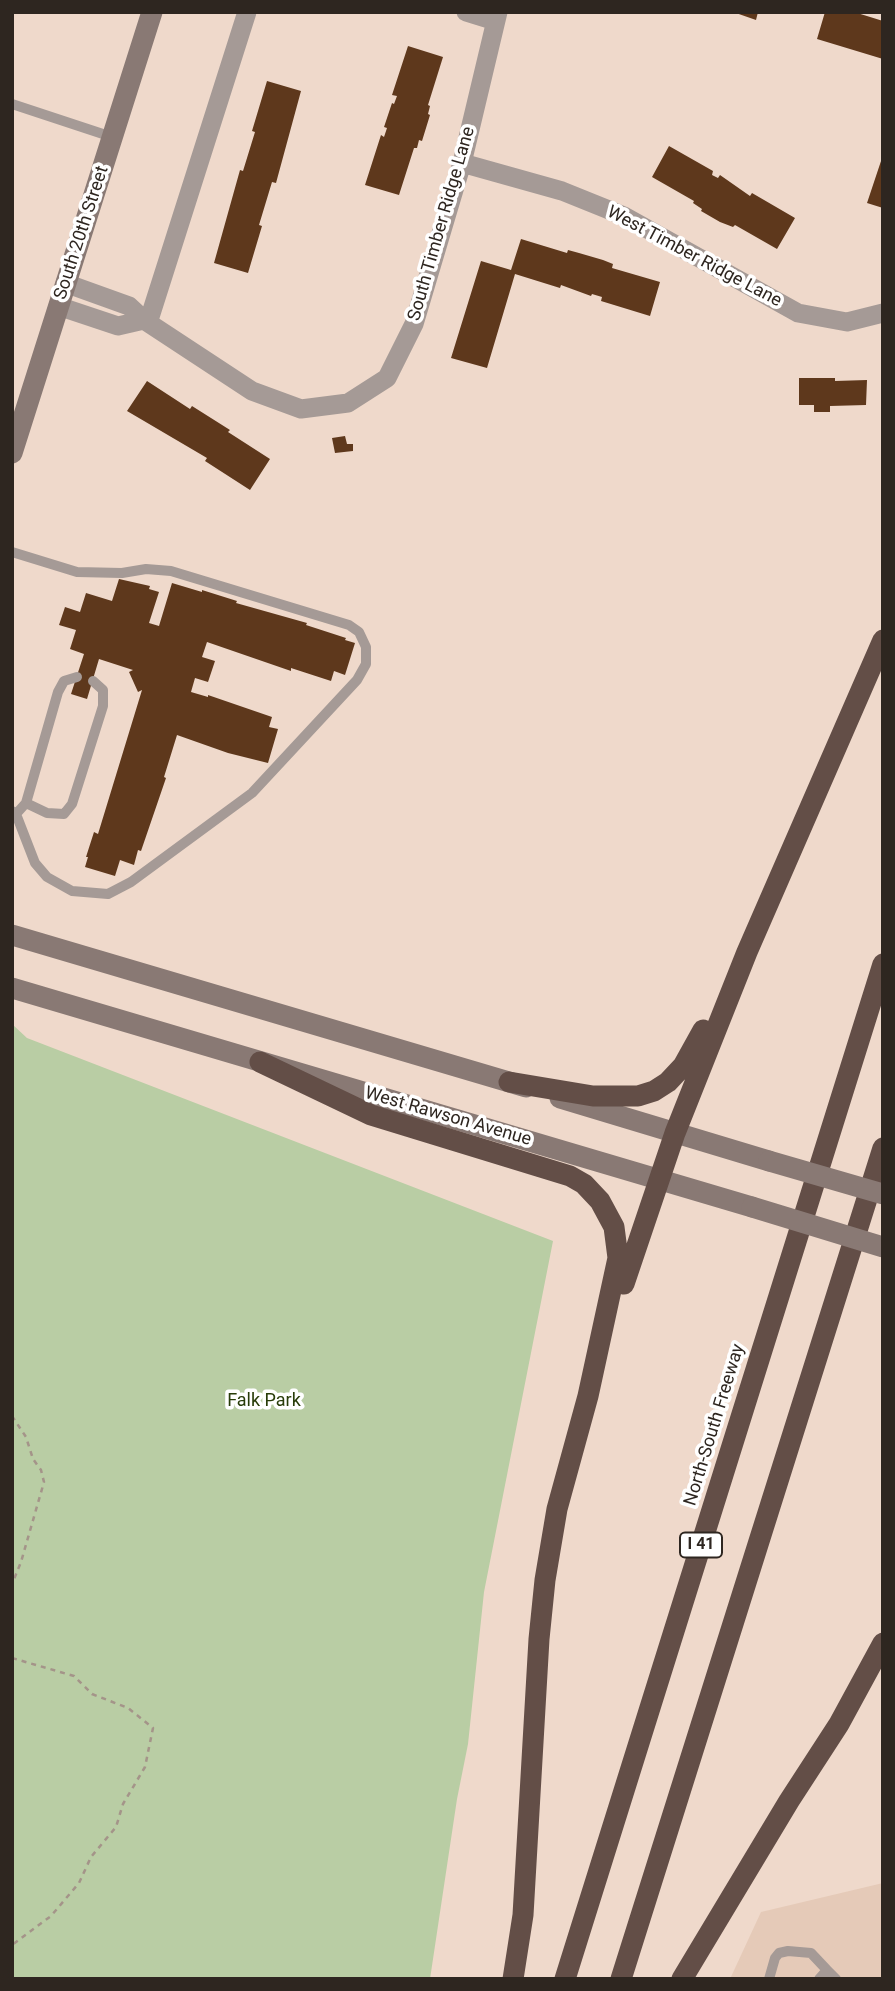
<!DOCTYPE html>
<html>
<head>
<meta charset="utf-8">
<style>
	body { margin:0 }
	#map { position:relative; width:895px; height:1991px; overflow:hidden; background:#efd9cb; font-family:Roboto,sans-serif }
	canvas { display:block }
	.frame { position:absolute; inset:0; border:14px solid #2e2620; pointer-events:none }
</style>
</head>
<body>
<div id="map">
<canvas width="895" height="1991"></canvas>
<div class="frame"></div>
</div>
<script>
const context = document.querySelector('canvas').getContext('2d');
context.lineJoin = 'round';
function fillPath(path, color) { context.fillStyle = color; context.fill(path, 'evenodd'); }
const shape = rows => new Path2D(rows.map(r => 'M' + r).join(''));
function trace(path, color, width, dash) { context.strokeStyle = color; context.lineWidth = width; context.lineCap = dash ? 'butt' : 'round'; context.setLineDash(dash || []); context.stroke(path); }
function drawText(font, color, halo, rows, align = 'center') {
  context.font = font + ' Roboto,sans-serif'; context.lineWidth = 7; context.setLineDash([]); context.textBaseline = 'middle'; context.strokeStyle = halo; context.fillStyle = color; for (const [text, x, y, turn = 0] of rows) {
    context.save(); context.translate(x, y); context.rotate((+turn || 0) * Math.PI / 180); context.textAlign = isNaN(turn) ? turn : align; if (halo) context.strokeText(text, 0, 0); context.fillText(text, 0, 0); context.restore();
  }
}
fillPath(shape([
	[883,1883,883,1979,730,1979,761,1912]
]), '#e5cab8');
fillPath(shape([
	[12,1024,27,1038,553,1241,484,1592,468,1744,457,1799,430,1979,12,1979]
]), '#b9cda4');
fillPath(shape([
	[733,12,758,12,756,20],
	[825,12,854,12,883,21,883,59,817,39],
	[408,46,443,57,428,105,430,106,428,114,430,115,422,141,419,140,417,148,414,148,399,195,365,185,381,135,384,137,387,128,384,127,392,103,394,104,397,96,392,95],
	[267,81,301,91,276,183,272,182,259,225,262,226,248,273,214,263,240,170,243,171,255,132,252,131],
	[669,146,713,171,712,175,718,178,720,175,750,196,752,193,795,218,777,249,735,225,733,227,720,222,701,211,702,209,693,203,694,201,652,177],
	[883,155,883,208,867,203],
	[521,239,567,253,568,250,579,253,603,260,613,264,612,268,660,282,650,316,601,301,602,297,592,294,591,296,561,285,560,288,515,274,487,368,451,358,481,261,511,270],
	[799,378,835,378,835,381,867,380,866,405,830,406,830,412,814,412,814,405,799,405],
	[147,381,190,409,192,406,230,430,228,432,270,459,250,490,205,461,207,458,127,411],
	[345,436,347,444,353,444,353,451,335,453,332,438],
	[119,579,150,586,149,589,159,592,149,623,159,626,172,583,202,592,202,590,237,601,236,603,307,623,306,625,346,638,345,640,355,643,345,675,334,671,331,681,291,668,291,671,207,642,202,657,215,661,208,682,195,678,191,692,208,697,208,695,272,717,269,727,278,729,268,763,228,753,177,735,164,777,166,778,141,851,138,850,134,865,120,860,115,876,85,867,88,857,86,857,94,832,98,834,142,690,138,692,129,672,133,670,99,659,87,699,71,694,84,654,70,649,76,630,59,625,65,607,80,612,86,593,112,601]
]), '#5e381c');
trace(shape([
	[12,1416,26,1437,33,1459,41,1470,44,1482,21,1562,12,1584],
	[12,1658,74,1676,92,1694,128,1708,153,1728,145,1767,123,1804,116,1827,91,1857,79,1883,51,1916,12,1945]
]), '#a49489', 2.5, [5, 5]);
trace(shape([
	[12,104,112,137],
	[12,552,77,572,122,573,146,569,171,571,349,625,359,632,366,647,366,664,357,680,252,793,131,882,108,894,72,891,47,877,35,863,16,814,12,811],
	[26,803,47,813,64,814,72,804,103,706,103,690,93,681],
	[16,814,26,803,58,692,64,681,77,677],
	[769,1979,775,1958,779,1953,788,1951,811,1953,827,1970],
	[819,1979,827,1970,836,1979]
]), '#a59a96', 10);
trace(shape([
	[466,12,495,21],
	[462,163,562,191,624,216,798,313,847,322,883,313],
	[65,283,129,306,144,320,252,391,301,409,348,403,387,378,414,324,462,163,498,12],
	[58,306,118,326,144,320],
	[148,323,247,12]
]), '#a59a96', 19);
trace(shape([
	[12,453,152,12],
	[12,935,526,1087],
	[12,988,752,1207],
	[560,1098,769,1161]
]), '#897974', 21);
trace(shape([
	[260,1062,371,1115,570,1176,584,1184,600,1201,614,1227,618,1258,588,1396,557,1509,545,1580,539,1639,523,1915,513,1979],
	[509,1082,593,1096,638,1096,654,1091,668,1082,683,1066,703,1030],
	[624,1284,675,1133,747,952,883,640],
	[565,1979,883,964],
	[621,1979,883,1148],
	[682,1979,789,1801,839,1724,883,1643]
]), '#634e47', 21);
trace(shape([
	[769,1161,883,1194],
	[752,1207,883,1247]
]), '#897974', 21);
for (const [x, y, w] of [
	[701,1545,42]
]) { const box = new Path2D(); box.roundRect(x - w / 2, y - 12.5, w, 25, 5); context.fillStyle = '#fff'; context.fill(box); trace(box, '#2e2620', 2); }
drawText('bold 16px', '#2e2620', null, [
	["I 41",701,1545]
]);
drawText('18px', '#2e2620', '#fff', [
	["South Timber Ridge Lane",442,224,-74],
	["South 20th Street",82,233,-72],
	["West Timber Ridge Lane",694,257,28],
	["West Rawson Avenue",448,1117,16],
	["North-South Freeway",715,1425,-73]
]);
drawText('18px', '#283c09', '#fff', [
	["Falk Park",264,1401]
]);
</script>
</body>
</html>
